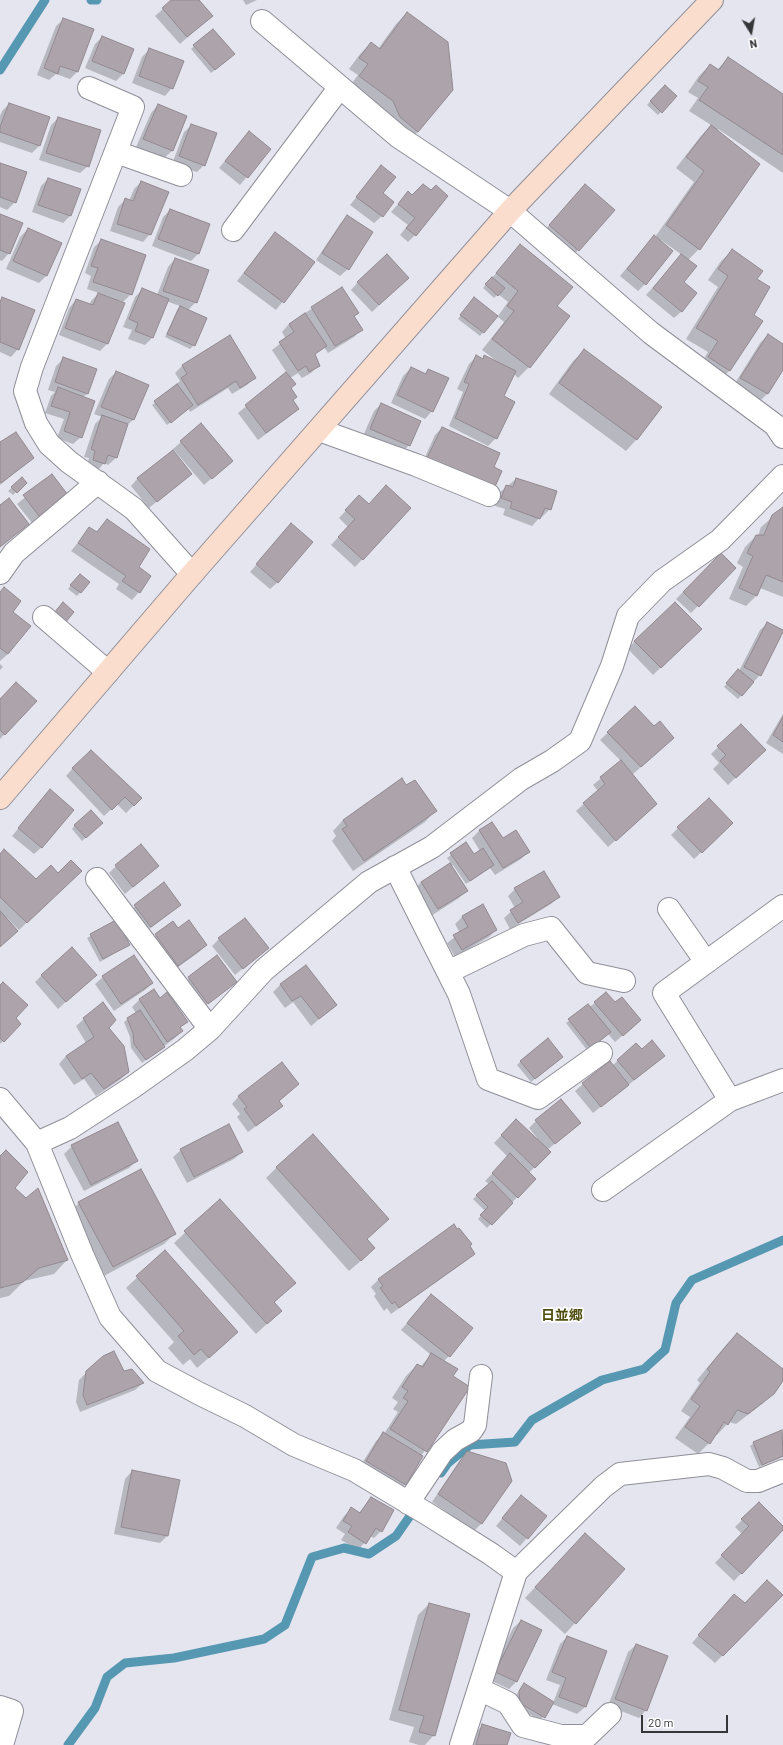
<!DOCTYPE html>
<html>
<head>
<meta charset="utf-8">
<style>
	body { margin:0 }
	#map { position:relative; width:783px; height:1745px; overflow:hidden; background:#e5e5ef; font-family:Barlow,sans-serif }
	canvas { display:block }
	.north { position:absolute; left:731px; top:12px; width:40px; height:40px; -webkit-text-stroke:3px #fff; paint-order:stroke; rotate:169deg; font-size:11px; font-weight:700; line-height:16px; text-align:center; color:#36363a }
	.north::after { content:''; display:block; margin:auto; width:14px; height:18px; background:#36363a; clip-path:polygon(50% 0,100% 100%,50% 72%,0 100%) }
	.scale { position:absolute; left:641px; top:1715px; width:87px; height:18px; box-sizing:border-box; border:2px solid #36363a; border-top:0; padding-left:5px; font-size:12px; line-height:14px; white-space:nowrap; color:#36363a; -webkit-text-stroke:3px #fff; paint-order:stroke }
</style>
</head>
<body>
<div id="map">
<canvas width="783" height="1745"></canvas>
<div class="north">N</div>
<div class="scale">20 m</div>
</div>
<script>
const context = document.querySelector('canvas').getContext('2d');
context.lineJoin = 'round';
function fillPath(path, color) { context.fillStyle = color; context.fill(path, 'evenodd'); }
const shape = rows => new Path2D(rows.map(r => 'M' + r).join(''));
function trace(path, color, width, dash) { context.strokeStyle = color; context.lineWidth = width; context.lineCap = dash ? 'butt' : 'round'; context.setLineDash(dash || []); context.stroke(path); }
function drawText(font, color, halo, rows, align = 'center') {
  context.font = font + ' Barlow,"Noto Sans JP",sans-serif'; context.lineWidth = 3.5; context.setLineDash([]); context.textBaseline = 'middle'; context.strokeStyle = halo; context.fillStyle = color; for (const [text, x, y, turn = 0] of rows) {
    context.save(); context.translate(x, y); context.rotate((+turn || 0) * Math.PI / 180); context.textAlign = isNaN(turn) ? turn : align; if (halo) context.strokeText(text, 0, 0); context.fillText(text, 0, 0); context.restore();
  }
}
fillPath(shape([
	[173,0,198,0,211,16,180,44,155,16],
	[243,0,257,0,246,5],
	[407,13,452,90,418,132,407,142,349,87,358,75,349,69,360,54,371,43,378,49,396,24],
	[64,19,92,29,77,72,70,79,56,74,49,80,37,75,56,26],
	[102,37,133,50,123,74,116,81,85,68,95,44],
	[194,46,230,58,211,73,191,49],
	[150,49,172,88,165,96,132,83,142,57],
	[728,58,783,95,783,173,718,129,699,249,688,260,682,282,682,311,674,318,646,295,682,255,661,240,645,284,638,291,620,276,647,244,655,237,694,182,676,168,700,137,711,125,689,111,698,98,688,92,699,76,710,65,717,70],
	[661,89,676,96,658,115,647,105],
	[9,104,39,146,32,153,0,142,0,116,2,111],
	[158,105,186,117,172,151,164,158,136,147,151,113],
	[58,118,88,166,80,173,39,160,51,125],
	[192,125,204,165,197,172,172,164,184,132],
	[249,132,270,149,240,185,219,168],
	[0,164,15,202,7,210,0,207],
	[381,167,382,216,374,223,350,205],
	[48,179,70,216,63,223,32,212,41,186],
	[141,182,150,234,143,242,110,231,118,207,125,200,129,201,134,189],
	[423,185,415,235,408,242,400,235,408,225,391,212,408,193,412,196],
	[585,185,614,210,571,258,542,233],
	[170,210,198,254,191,261,152,246,163,217],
	[0,215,9,253,2,261,0,260],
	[348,216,348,269,340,276,316,260,340,224],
	[28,229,46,276,39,283,6,269,20,237],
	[275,233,314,262,276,310,237,281],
	[102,240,131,294,123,302,119,300,108,343,100,351,59,335,69,308,76,300,89,305,91,301,99,293,87,289,91,276,85,273,94,247],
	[520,246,556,306,529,367,518,378,514,374,502,397,496,438,488,446,449,426,463,392,457,389,469,364,476,357,482,359,484,357,498,362,482,350,504,322,497,316,480,336,458,319,471,302,498,316,508,302,498,294,494,298,483,288],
	[732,251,755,280,752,315,761,321,729,371,719,381,698,368,708,352,686,339,718,287,708,280,721,261],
	[175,259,196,302,188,310,194,345,190,349,165,337,177,310,180,306,166,301,152,338,145,345,128,339,132,330,123,327,135,297,143,289,157,295,168,267],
	[358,282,400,285,372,312,351,290],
	[342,288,358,313,354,317,361,330,354,337,328,353,324,347,314,355,318,366,311,373,302,378,298,373,290,378,292,401,298,409,290,416,258,440,238,413,287,373,272,350,286,339,282,332,289,324],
	[2,299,18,349,11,357,0,352,0,301],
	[768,335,783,345,783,368,767,394,760,401,734,385,760,343],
	[230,337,255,377,247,385,232,394,228,388,190,412,189,409,167,425,152,405,180,381,175,373,182,366],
	[584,351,660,407,636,440,626,451,549,394,573,361],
	[64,358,87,394,83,397,81,437,73,444,57,438,64,419,45,413,51,396,55,392,48,390,56,366],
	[411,368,424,374,428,370,432,411,425,419,391,403,403,376],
	[116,372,148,386,133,420,125,427,116,458,108,465,104,463,97,471,86,467,89,458,84,457,95,424,102,417,94,414,109,379],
	[381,404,409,445,402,453,363,436,374,411],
	[442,428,492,467,421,466,435,435],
	[181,442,232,461,204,485,173,449],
	[0,443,33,458,0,485],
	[190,474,149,508,131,486,138,478],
	[52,475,60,502,32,523,17,504],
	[22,478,26,483,13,495,8,491],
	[516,479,550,509,542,517,541,516,532,526,503,515,505,509,495,506,499,493],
	[352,504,410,509,355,567,331,545,348,527,339,518],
	[0,506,28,524,0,547],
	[783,508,783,597,760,588,757,595,746,606,729,599,743,567,737,563,745,547,756,536,758,536,761,527],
	[107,520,138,567,150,576,139,592,132,600,116,589,119,584,71,551,89,529,96,532],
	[291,524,278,582,270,589,250,572],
	[721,554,735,568,691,613,676,599],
	[76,579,89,582,77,596,68,589],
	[0,592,11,612,8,654,0,661],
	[768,623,760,675,738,699,724,687,735,673,739,671,760,630],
	[693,636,653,675,628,649,635,641],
	[0,664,3,667,0,670],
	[0,700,35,702,0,739],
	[635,707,665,745,632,775,648,811,608,847,576,811,598,791,593,785,621,761,600,740],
	[783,714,783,754,766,743],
	[718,747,757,757,728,785,713,769,719,763,711,754],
	[73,768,141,798,126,813,117,804,104,816,66,776],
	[406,787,435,811,425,822,353,871,332,841,336,836,333,831,343,820],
	[50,791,42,847,34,854,12,836],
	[492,823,502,840,528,852,521,859,495,875,490,868,466,884,453,865,451,866,467,890,459,898,431,916,414,890,421,882,451,863,447,858,465,844,473,855,480,851,472,838,479,831],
	[732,823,694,859,671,835,678,828],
	[75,825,98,826,82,841,72,829],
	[0,855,36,881,80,871,19,930,7,918,0,946],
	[116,866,158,866,125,894,109,873],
	[164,884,180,905,143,934,127,913],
	[515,889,558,897,551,904,510,929,504,918,515,908,508,896],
	[482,906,496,930,489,937,455,957,447,943,460,933,455,924,462,917],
	[116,921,128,945,100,962,87,938],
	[177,929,206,945,199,952,170,973,149,942,156,935],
	[219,939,267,948,235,975,212,946],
	[217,956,236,981,200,1010,181,985],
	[306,967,336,1005,311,1026,293,1002,285,1008,273,992,280,985],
	[42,975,88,982,58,1009,35,982],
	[103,977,152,983,145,990,114,1011,95,984],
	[0,986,14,1018,20,1024,0,1044],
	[154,990,160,999,187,1021,180,1028,182,1031,175,1038,142,1063,131,1048,130,1037,124,1022,136,1013,132,1007,139,1000],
	[595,1003,615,1004,640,1020,615,1042,608,1034,587,1050,566,1023],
	[84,1019,108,1028,128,1072,121,1079,96,1096,84,1079,74,1085,59,1064,66,1056,86,1043,76,1026],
	[636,1044,656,1063,593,1113,575,1091,583,1084,613,1065],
	[558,1060,531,1082,517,1065,521,1061],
	[298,1084,278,1101,281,1106,274,1113,248,1132,237,1117,240,1114,232,1104,239,1096],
	[516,1120,536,1139,537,1138,529,1128,536,1121,572,1130,547,1150,549,1152,529,1173,535,1179,487,1228,478,1219,485,1211,473,1199,489,1184,485,1181,508,1157,494,1143],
	[72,1146,136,1161,129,1168,84,1191,64,1154],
	[181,1150,242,1152,234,1159,187,1183,173,1157],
	[0,1157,14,1188,67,1260,54,1274,24,1281,9,1296,0,1298],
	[277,1167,366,1239,363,1259,349,1271,266,1178],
	[220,1200,295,1283,274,1303,281,1311,256,1334,174,1243],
	[79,1203,175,1233,164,1244,102,1277,68,1214],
	[468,1246,473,1253,466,1261,391,1314,387,1308,384,1311,374,1296,376,1294,371,1287,379,1279],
	[164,1252,226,1343,197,1368,190,1359,183,1365,168,1348,174,1342,126,1288],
	[431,1295,449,1356,443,1362,452,1377,469,1388,421,1456,406,1484,398,1491,359,1468,376,1441,384,1434,398,1412,393,1409,398,1402,392,1398,406,1376,417,1365,420,1367,431,1355,401,1330],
	[737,1334,783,1371,783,1379,773,1393,762,1404,736,1424,729,1422,717,1435,715,1434,709,1443,698,1454,675,1438,690,1417,681,1411,700,1383,697,1380,726,1345],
	[87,1372,123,1372,143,1383,135,1390,80,1412,76,1402,79,1380],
	[782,1432,783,1435,783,1457,759,1467,750,1446,754,1443],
	[467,1452,482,1523,474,1531,432,1502,460,1460],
	[132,1471,179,1481,167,1536,160,1543,114,1534,125,1479],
	[371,1498,381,1531,374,1538,370,1536,358,1550,341,1540,345,1534,336,1528,344,1516,351,1509,359,1513],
	[759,1503,783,1527,783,1529,734,1581,715,1563,742,1534,735,1527],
	[514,1504,527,1538,520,1546,496,1526],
	[585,1534,575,1623,565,1634,525,1598],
	[782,1595,715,1663,692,1643,727,1602,745,1604],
	[429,1604,434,1735,425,1745,419,1745,409,1742,414,1727,389,1720,418,1615],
	[521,1621,516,1682,509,1689,488,1679,513,1628],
	[567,1637,605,1652,585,1707,577,1714,552,1704,540,1721,517,1706,516,1695,524,1685,553,1703,560,1685,546,1680,560,1644],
	[636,1645,646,1710,639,1718,608,1706,628,1652],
	[483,1725,506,1745,471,1745,475,1733]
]), '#0003');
trace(shape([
	[91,0,97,0],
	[0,70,45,0],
	[441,1473,448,1463,470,1445,515,1442,532,1420,602,1380,644,1369,665,1350,676,1303,692,1280,783,1240],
	[68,1745,95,1708,107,1677,125,1663,174,1658,264,1639,285,1625,312,1557,344,1548,369,1554,396,1536,417,1506]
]), '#5697b2', 9);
const building = shape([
	[171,0,199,0,213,16,187,37,162,8,171,0],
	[407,12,448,42,453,90,418,132,400,117,393,101,359,76,368,64,359,58,371,42,380,49,407,12],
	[63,18,94,29,78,72,60,66,58,74,44,68,63,18],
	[213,29,235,54,215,70,193,45,213,29],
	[102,36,134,49,124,74,92,61,102,36],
	[149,48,184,61,173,89,139,76,149,48],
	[728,57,783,94,783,155,699,100,708,87,698,81,710,64,719,70,728,57],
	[665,85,677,96,662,113,650,101,665,85],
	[9,103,50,117,40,146,0,132,0,127,9,103],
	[158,104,187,116,173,151,143,139,158,104],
	[58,117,101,130,89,167,46,153,58,117],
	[191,124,217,133,205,166,179,156,191,124],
	[711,125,760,164,700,250,666,225,704,171,686,157,711,125],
	[249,131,271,149,248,178,225,161,249,131],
	[0,163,27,172,16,203,0,197,0,163],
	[381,165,396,177,383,193,394,202,383,217,356,197,381,165],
	[48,178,81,189,71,216,38,205,48,178],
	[141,181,169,192,151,235,117,224,125,198,133,201,141,181],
	[423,184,431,190,436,185,448,196,416,236,406,228,415,218,398,204,408,191,412,195,423,184],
	[585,184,615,210,579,251,549,225,585,184],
	[170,209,210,224,199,254,158,239,170,209],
	[0,214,23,223,10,254,0,250,0,214],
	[347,215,373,232,349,270,322,253,347,215],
	[28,228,62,243,47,276,13,261,28,228],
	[275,232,315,262,284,303,244,273,275,232],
	[654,235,673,251,646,285,627,269,654,235],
	[101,239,146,255,132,295,93,282,98,268,91,266,101,239],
	[520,244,573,287,557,306,570,316,530,368,492,339,514,311,507,306,518,291,496,273,520,244],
	[732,249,763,271,757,279,770,287,754,315,763,321,730,371,708,357,718,341,696,328,728,276,718,269,732,249],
	[387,254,409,278,379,305,357,282,387,254],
	[681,254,697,266,684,282,697,293,682,312,653,288,681,254],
	[175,258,209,270,197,303,163,291,175,258],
	[492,277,505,288,498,296,485,284,492,277],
	[342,287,359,313,354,316,363,330,335,346,311,307,342,287],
	[142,288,169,299,153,338,135,331,138,323,129,319,142,288],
	[98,293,125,303,108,344,65,328,76,299,93,305,98,293],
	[2,297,35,310,19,350,0,342,0,302,2,297],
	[474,297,498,316,484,333,460,315,474,297],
	[180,306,207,318,195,346,167,334,180,306],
	[305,313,327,346,315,354,320,366,309,372,306,366,298,371,279,342,294,332,289,324,305,313],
	[768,334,783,344,783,370,768,394,740,378,768,334],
	[230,335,256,378,240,388,236,381,198,405,181,378,187,374,182,365,230,335],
	[584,349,662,407,637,440,559,383,584,349],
	[476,355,483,359,484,355,516,371,504,396,515,402,497,439,455,418,469,384,464,382,476,355],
	[63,357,97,369,88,394,55,382,63,357],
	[411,367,426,374,428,369,449,378,433,412,397,395,411,367],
	[116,371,149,385,134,420,101,407,116,371],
	[286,372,296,384,291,388,297,397,293,400,299,409,266,433,245,405,286,372],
	[177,384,193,405,171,423,154,401,177,384],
	[58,387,95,401,82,438,64,431,70,412,51,406,58,387],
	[381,403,421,421,410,446,370,429,381,403],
	[102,415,128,424,117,458,108,455,105,464,93,460,95,451,91,449,102,415],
	[201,423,233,461,212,479,180,441,201,423],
	[442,427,500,453,494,467,502,471,494,489,427,458,442,427],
	[16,432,34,458,1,483,0,481,0,442,16,432],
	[173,450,192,474,157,502,137,478,173,450],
	[52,474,68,495,39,516,23,495,52,474],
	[22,477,27,483,17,493,11,487,22,477],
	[516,478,557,491,551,510,545,508,540,519,510,508,512,502,501,498,506,485,513,487,516,478],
	[386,485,411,508,363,560,338,537,355,519,345,510,359,495,369,504,386,485],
	[9,498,29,524,0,547,0,505,9,498],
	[783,507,783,582,766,575,757,596,739,588,753,556,747,553,756,535,764,535,772,515,783,507],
	[107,519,150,549,139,567,151,576,140,593,122,581,126,576,78,543,89,527,97,532,107,519],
	[291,523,313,542,278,583,256,564,291,523],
	[721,553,736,568,699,607,683,592,721,553],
	[80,574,90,582,81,593,70,585,80,574],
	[4,587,21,601,13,612,31,626,8,654,0,648,0,592,4,587],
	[63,602,74,612,65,623,54,613,63,602],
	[675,602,702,629,661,668,634,641,675,602],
	[767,622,783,630,783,632,761,676,744,667,767,622],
	[738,669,754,682,742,696,726,683,738,669],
	[16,682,37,701,5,735,0,730,0,699,16,682],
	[635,706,654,726,660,721,674,738,641,767,607,732,635,706],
	[783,717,783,742,773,735,783,717],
	[741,724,766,750,736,778,720,761,726,755,717,746,741,724],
	[91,750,142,798,134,806,125,797,112,810,72,768,91,750],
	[621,760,657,804,616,841,583,803,605,784,600,777,621,760],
	[402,778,406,785,415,780,437,811,364,861,342,829,347,826,343,820,402,778],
	[50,789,74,810,42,848,18,828,50,789],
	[709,798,733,823,702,853,677,827,709,798],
	[91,810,103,823,86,838,74,825,91,810],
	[492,822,503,838,516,830,530,852,503,868,479,830,492,822],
	[466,842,474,854,483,848,494,865,470,881,450,853,466,842],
	[141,844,159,866,133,887,115,865,141,844],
	[4,849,36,879,51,865,58,873,71,860,82,871,27,923,0,897,0,854,4,849],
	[450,863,468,891,438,909,421,882,450,863],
	[544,871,560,897,518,923,510,910,523,902,514,888,544,871],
	[164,882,181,905,151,927,134,905,164,882],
	[483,904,497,930,462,950,453,935,468,927,462,916,483,904],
	[0,911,18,931,0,947,0,911],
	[245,918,269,948,243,969,218,938,245,918],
	[116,920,130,945,103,959,90,934,116,920],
	[189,920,207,945,178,966,155,934,173,921,178,928,189,920],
	[72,947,97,975,66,1002,41,975,72,947],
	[134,955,153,983,121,1004,102,976,134,955],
	[217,955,237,982,208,1004,188,977,217,955],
	[306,965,337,1005,319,1019,301,996,292,1001,280,984,306,965],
	[3,982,28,1005,16,1018,21,1024,4,1042,0,1038,0,985,3,982],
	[154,989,160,998,167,992,188,1022,180,1027,183,1031,167,1042,139,999,154,989],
	[606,992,615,1002,622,997,641,1020,623,1036,594,1002,606,992],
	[103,1002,116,1020,109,1028,124,1046,129,1072,104,1089,91,1073,82,1079,66,1056,94,1037,83,1018,103,1002],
	[588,1004,611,1032,591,1048,568,1019,588,1004],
	[140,1010,165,1047,146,1060,134,1044,133,1033,127,1018,140,1010],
	[548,1038,563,1057,535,1079,520,1061,548,1038],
	[652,1040,665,1056,634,1080,617,1060,636,1043,642,1049,652,1040],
	[610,1061,629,1085,601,1107,582,1083,610,1061],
	[282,1062,299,1084,279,1101,283,1106,256,1126,244,1109,247,1107,238,1096,282,1062],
	[561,1099,581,1123,555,1144,535,1120,561,1099],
	[516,1119,551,1152,535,1168,501,1135,516,1119],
	[118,1122,138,1161,91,1185,71,1145,118,1122],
	[229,1124,243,1152,194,1177,180,1149,229,1124],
	[313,1134,389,1219,367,1239,375,1248,361,1261,276,1167,313,1134],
	[6,1150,28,1172,15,1188,26,1198,38,1188,68,1260,39,1268,23,1282,0,1288,0,1156,6,1150],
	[510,1153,536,1179,518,1198,492,1173,510,1153],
	[141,1169,176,1234,113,1267,78,1202,141,1169],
	[492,1181,513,1203,492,1225,480,1215,488,1207,476,1195,492,1181],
	[220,1199,296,1283,274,1302,282,1311,267,1324,184,1231,220,1199],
	[454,1224,457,1229,459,1228,472,1244,470,1246,475,1254,399,1308,395,1302,392,1304,380,1288,383,1286,378,1279,454,1224],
	[165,1250,238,1332,209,1358,201,1349,194,1355,178,1336,184,1331,136,1276,165,1250],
	[431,1294,473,1328,450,1357,407,1323,431,1294],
	[737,1333,783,1369,783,1381,774,1394,748,1414,737,1410,728,1425,724,1422,710,1444,685,1427,700,1406,691,1399,710,1372,707,1369,737,1333],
	[114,1351,124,1371,132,1369,144,1383,87,1405,83,1395,86,1371,103,1356,114,1351],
	[431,1353,458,1369,453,1376,470,1387,427,1452,390,1429,408,1401,403,1398,408,1391,402,1387,417,1364,423,1367,431,1353],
	[782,1430,783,1456,762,1465,753,1442,782,1430],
	[383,1432,423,1456,406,1485,366,1461,383,1432],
	[467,1451,506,1463,512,1481,482,1524,438,1494,467,1451],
	[132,1470,180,1480,168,1536,121,1527,132,1470],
	[521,1495,547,1516,528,1539,502,1518,521,1495],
	[371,1497,394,1510,382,1532,376,1528,366,1544,348,1532,352,1526,343,1521,351,1507,360,1513,371,1497],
	[759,1502,783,1526,783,1530,742,1574,721,1555,749,1526,741,1519,759,1502],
	[585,1533,625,1569,576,1624,535,1587,585,1533],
	[767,1580,783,1595,723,1656,698,1635,734,1594,745,1603,767,1580],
	[429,1603,470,1614,435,1736,419,1732,424,1716,399,1710,429,1603],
	[521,1620,542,1630,517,1682,495,1672,521,1620],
	[567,1636,607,1651,586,1707,559,1697,566,1678,552,1672,567,1636],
	[636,1644,668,1656,647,1711,615,1699,636,1644],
	[524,1683,554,1702,545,1718,520,1703,519,1691,524,1683],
	[482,1724,511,1733,507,1745,476,1745,482,1724]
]);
fillPath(building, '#aca4aa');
trace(building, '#928990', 1);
const street = shape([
	[262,21,399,137,510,211,651,333,775,425,783,437],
	[89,88,133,107,32,367,25,391,36,423,49,444,69,462,134,509,192,574],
	[116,152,181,175],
	[233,230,340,87],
	[319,430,416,465,489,495],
	[0,573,14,553,98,482],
	[44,617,108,672],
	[395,867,459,994,488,1079,538,1098,601,1053],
	[97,879,210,1029],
	[669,909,706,962],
	[448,972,524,935,551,928,587,973,624,981],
	[0,1099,37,1143,82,1254,110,1317,157,1371,200,1394,245,1416,294,1445,354,1470,429,1515,491,1554,516,1572,461,1745],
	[730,1100,664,993,783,906],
	[37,1143,70,1128,133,1087,185,1050,210,1029,264,970,369,882,432,847,521,779,552,761,580,741,612,666,628,616,662,581,720,540,783,476],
	[603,1190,730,1100,783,1080],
	[408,1503,442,1452,455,1440,471,1431,475,1425,481,1376],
	[516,1572,603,1487,620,1474,709,1464,723,1468,747,1481,758,1481,783,1471],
	[479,1689,508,1703,523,1726,561,1736,587,1736,610,1714],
	[0,1707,12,1711,2,1745]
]);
const secondary = shape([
	[0,798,192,574,510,211,712,0]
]);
trace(street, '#908f99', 24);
trace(secondary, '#908f99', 24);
trace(street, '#fff', 22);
trace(secondary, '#fbddcd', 22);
drawText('bold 14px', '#4f4f12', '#fff', [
	["日並郷",562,1315]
]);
</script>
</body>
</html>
